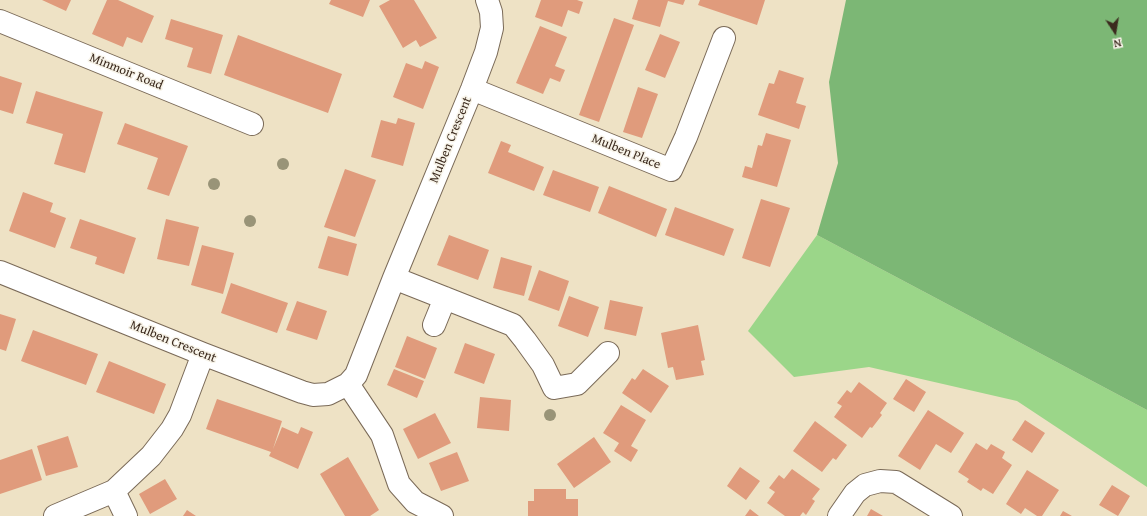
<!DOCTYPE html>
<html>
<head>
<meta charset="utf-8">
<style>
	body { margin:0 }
	#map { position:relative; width:1147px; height:516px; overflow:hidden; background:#eee2c5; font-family:"Gentium Book Plus",serif }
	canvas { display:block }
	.north { position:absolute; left:1095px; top:12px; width:40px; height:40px; -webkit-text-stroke:3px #f7f3e8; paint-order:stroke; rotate:168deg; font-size:11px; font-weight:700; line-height:16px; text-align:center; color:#3b2a1e }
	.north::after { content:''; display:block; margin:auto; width:14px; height:18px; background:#3b2a1e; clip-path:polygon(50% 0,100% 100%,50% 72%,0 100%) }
</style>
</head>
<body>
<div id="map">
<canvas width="1147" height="516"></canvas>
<div class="north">N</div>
</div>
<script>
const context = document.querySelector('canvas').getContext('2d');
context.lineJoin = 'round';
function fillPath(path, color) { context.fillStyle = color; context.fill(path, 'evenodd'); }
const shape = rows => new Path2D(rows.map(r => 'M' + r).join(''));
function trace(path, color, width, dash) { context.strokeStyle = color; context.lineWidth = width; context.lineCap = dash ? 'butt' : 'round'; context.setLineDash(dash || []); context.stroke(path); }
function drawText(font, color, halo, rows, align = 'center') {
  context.font = font + ' "Gentium Book Plus",serif'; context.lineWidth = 3; context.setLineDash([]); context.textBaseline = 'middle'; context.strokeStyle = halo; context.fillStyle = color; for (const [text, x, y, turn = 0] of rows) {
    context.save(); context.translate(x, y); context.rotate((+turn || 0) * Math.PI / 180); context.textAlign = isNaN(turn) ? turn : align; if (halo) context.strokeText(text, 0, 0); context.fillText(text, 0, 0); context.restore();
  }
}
fillPath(shape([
	[817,235,1147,410,1147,487,1017,401,869,367,794,377,748,331]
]), '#9bd689');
fillPath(shape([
	[846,0,1147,0,1147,410,817,235,838,163,829,82]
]), '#7cb775');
fillPath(shape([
	[42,0,71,0,66,11],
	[107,0,118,0,154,16,142,43,127,37,123,47,92,34],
	[331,0,370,0,363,17,329,4],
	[390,0,414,0,437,38,420,47,416,40,403,48,379,6],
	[541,0,577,0,583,2,579,14,568,10,562,27,535,17],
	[638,0,685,0,683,5,668,1,660,27,632,19],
	[700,0,765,0,757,25,698,5],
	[614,18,634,25,599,122,579,115],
	[171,19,223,35,211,74,187,67,193,48,165,39],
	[540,26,567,37,555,66,565,70,560,82,550,78,543,94,516,83],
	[660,34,680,42,665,78,645,70],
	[238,35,342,74,328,113,224,75],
	[425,61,439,67,423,109,393,97,406,63,422,69],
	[779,70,804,78,796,103,806,106,799,129,758,115,769,83,774,84],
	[0,76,22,83,13,114,0,110],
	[638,87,658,94,642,138,623,132],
	[36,91,103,112,85,173,54,164,63,134,26,123],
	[398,118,415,123,403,166,371,157,381,120,396,124],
	[125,123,188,146,169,196,147,189,158,158,117,144],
	[766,133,791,140,777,187,742,177,745,166,752,168,758,145,762,146],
	[501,141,511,145,508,152,544,167,534,191,488,173],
	[345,169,376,180,355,237,324,227],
	[553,170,599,187,590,212,543,195],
	[609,186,667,209,656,237,598,213],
	[23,192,53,203,50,212,66,218,55,248,9,231],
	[761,199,790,208,770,267,742,258],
	[675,207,734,229,724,256,665,235],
	[80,219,136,238,124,274,95,264,97,257,70,248],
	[166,219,199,227,189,266,157,259],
	[449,235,489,250,478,280,437,265],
	[328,236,357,244,348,276,318,268],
	[202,245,234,253,223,294,191,285],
	[501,257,532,266,524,296,493,288],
	[539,270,569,281,559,311,528,300],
	[231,283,288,303,277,333,221,313],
	[569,296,599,307,588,337,558,326],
	[610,300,643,307,636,336,604,329],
	[297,301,327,311,317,340,286,330],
	[0,314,16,319,6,351,0,349],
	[698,325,705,360,701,361,704,375,676,380,673,367,668,368,661,333],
	[33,330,98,354,86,385,21,361],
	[407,336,437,348,425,379,395,367],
	[465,343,495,354,484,384,454,373],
	[109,361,166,384,154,414,96,392],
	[394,369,424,381,417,398,387,385],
	[643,369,669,386,651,413,622,393,632,378,635,380],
	[906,379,926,392,914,412,893,399],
	[859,382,887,403,880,413,882,415,872,428,870,427,862,438,834,417,842,406,837,403,847,390,851,393],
	[480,397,511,400,509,431,477,428],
	[217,399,282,421,273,449,282,427,298,434,301,427,313,432,298,469,269,456,271,452,206,429],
	[621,405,646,420,631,446,638,450,631,462,614,451,619,443,603,433],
	[928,410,964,433,951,453,936,444,920,470,898,456],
	[435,413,451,443,418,459,403,429],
	[1025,420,1045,433,1032,453,1012,440],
	[815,421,847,445,836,460,833,458,822,472,793,451],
	[68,436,78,467,46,476,37,446],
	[594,437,611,462,574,488,557,464],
	[976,443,987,450,991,444,1005,452,1002,458,1012,465,993,494,983,488,981,491,967,482,969,479,958,472],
	[32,449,42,480,0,494,0,460],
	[457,452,469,481,441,491,429,463],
	[348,457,379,510,370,516,345,516,320,474],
	[740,467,760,481,746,500,727,486],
	[792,469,820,489,812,499,815,501,806,515,803,512,800,516,785,516,767,503,775,492,769,488,779,475,784,479],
	[1027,470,1059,490,1042,516,1037,516,1025,508,1021,514,1006,504],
	[165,479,177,499,150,514,139,494],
	[1112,485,1130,496,1118,516,1099,505],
	[534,489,566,489,566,499,578,499,578,516,528,516,528,501,534,501],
	[750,509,759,516,745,516],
	[871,509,883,516,867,516],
	[187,510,196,516,183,516],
	[1063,511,1072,516,1060,516]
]), '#e09b7c');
const minor = shape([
	[0,21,252,124],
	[472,89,671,170,686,137,724,38],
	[0,272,203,354,302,392,313,395,328,394,348,384,356,375,394,278,472,89,486,52,492,28,491,12,487,0],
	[394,278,513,325,525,340,543,365,554,388,577,384,608,353],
	[434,325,445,298],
	[348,384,382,435,399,484,415,502,442,516],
	[114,491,126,516],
	[55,516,114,491,151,456,172,429,180,415,203,354],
	[839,516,855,493,865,485,880,481,896,482,951,516]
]);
trace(minor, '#7a6a58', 24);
trace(minor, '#fff', 22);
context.fillStyle = '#999478';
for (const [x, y] of [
	[283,164],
	[214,184],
	[250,221],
	[550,415]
]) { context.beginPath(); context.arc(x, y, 6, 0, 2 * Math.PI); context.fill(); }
drawText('13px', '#3b2a1e', '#f7f3e8', [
	["Minmoir Road",126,72,22],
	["Mulben Crescent",451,140,-68],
	["Mulben Place",626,152,22],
	["Mulben Crescent",173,342,22]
]);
</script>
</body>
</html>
